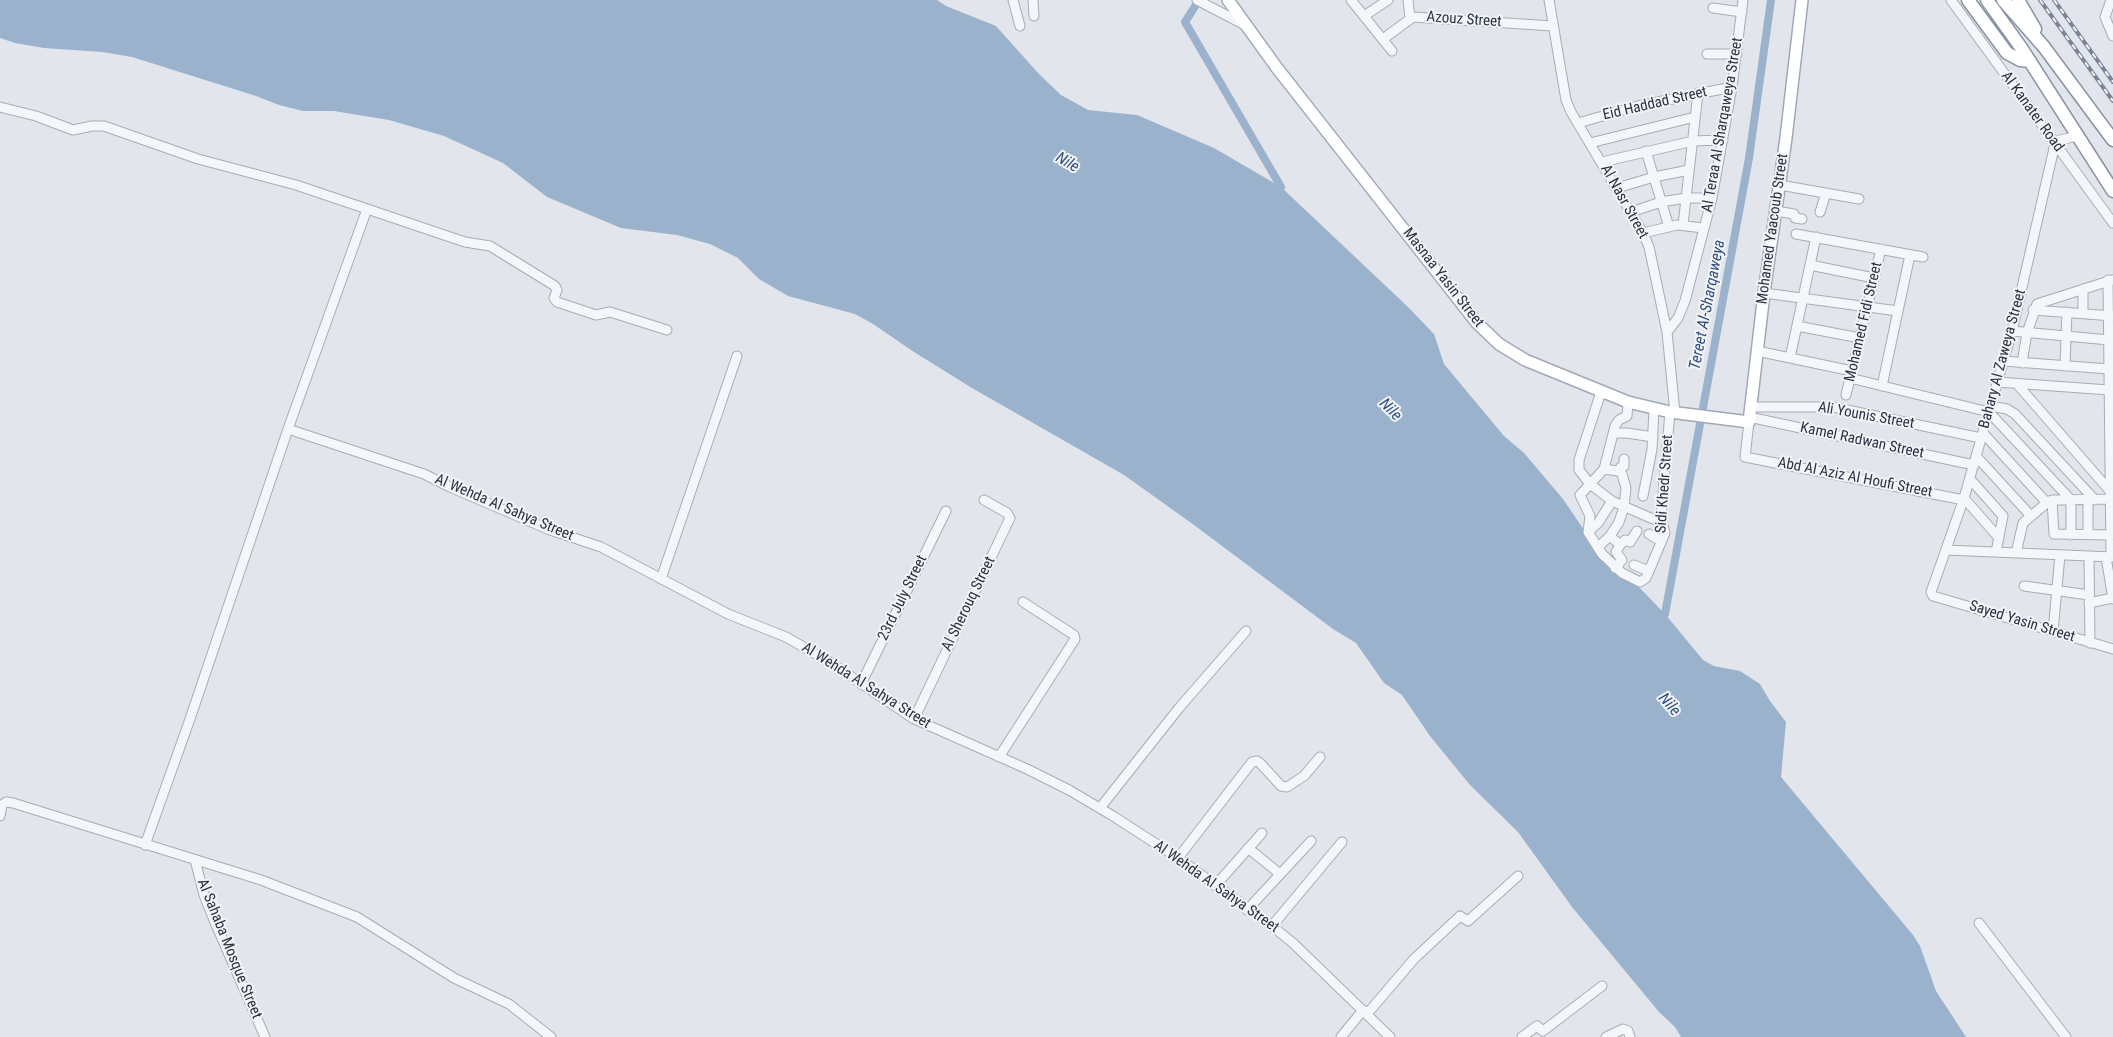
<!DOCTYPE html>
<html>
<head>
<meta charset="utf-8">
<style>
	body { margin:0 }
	canvas { display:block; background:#e2e5eb }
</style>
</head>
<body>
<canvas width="2113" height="1037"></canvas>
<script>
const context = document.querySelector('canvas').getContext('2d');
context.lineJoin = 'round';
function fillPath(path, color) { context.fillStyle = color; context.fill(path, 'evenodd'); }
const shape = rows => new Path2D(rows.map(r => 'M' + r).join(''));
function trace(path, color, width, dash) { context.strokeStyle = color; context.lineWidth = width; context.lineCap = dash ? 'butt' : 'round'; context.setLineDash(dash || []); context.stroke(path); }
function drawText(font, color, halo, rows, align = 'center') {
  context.font = font + ' "Roboto Condensed",sans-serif'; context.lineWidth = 4; context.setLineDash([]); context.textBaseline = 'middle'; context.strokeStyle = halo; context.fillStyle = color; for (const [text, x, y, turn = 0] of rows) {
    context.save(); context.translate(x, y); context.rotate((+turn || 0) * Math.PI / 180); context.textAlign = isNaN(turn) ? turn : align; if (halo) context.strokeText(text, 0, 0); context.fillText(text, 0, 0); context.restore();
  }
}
fillPath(shape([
	[0,0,937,0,946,6,996,26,1039,74,1061,95,1088,110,1137,115,1214,148,1281,187,1407,306,1434,334,1444,364,1504,436,1524,453,1563,499,1601,555,1636,584,1665,614,1703,660,1714,666,1740,671,1760,684,1770,701,1786,722,1781,777,1913,935,1920,946,1936,991,1966,1037,1681,1037,1675,1027,1659,1012,1572,907,1518,832,1470,785,1430,736,1402,695,1384,683,1356,643,1333,629,1194,525,1124,475,972,388,914,352,873,324,855,314,788,296,759,279,738,258,710,244,677,235,621,228,547,197,503,163,444,136,389,120,334,111,303,111,279,105,256,96,132,57,102,52,44,48,15,43,0,38]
]), '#9bb2cd');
trace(shape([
	[1199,0,1185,22,1281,187],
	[1665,614,1749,158,1771,0]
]), '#9bb2cd', 8);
const minor = shape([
	[1013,0,1020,26],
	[1033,0,1034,16],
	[1197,0,1245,25],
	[1351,0,1392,51],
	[1408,0,1410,18],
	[1549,0,1566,100,1571,112,1643,233,1649,247,1667,332,1675,413],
	[1951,0,2113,223],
	[2111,0,2105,17,2113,36],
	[1713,8,1742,12],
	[1364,16,1388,0],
	[1383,39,1413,17,1553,26],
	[1707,54,1737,54],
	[0,107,36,116,73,130,92,126,104,126,198,159,296,185,465,242,490,246,555,286,557,290,554,298,557,302,596,315,610,312,667,330],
	[1578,123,1638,106,1732,87],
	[2078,136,2060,140,2055,144,2012,331,1964,498,1931,592,1933,596,2113,649],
	[1590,143,1695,117],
	[1646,151,1669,227],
	[1602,162,1693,141,1723,140],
	[1780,185,1859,199],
	[1617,188,1654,177,1689,170],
	[1776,211,1794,214,1795,218,1802,219],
	[1631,212,1661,202,1686,198,1712,198],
	[1820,212,1826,193],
	[1683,225,1698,93],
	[1643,233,1677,225,1704,228],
	[1796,234,1923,257],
	[1810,265,1874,278],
	[2108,280,2111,557],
	[2083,289,2083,313],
	[1764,293,1898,311],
	[2033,310,2113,316],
	[1797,326,1860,338],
	[2012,331,2109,340],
	[1667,332,1678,318,1685,301,1712,198,1732,87,1743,0],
	[1757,351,1852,371],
	[1790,358,1816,237],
	[2003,361,2109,369],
	[2022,363,2027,333,2037,304,2112,280],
	[2065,366,2067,312],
	[1850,378,1989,412,2071,500,2071,535],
	[1997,382,2109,390],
	[2017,384,2110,491],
	[1882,386,1910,255],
	[1601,392,1579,460,1579,470,1590,484,1612,501,1662,523],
	[1846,395,1881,249],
	[1628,402,1627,416,1619,420,1615,426,1604,469,1580,495,1590,516,1588,532,1602,554,1622,573,1640,582,1646,578,1665,533,1661,518,1670,412],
	[1990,406,2007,409,2015,414,2095,500],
	[1750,407,1833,407,1981,438],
	[1749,417,1974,465],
	[1749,422,1745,457,1964,500],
	[288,429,424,474,450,487,550,530,601,547,728,614,786,637,828,661,914,719,1027,769,1069,790,1113,816,1178,858,1272,926,1293,943,1390,1037],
	[1614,433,1627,433,1653,437],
	[1983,433,2047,503],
	[1976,456,2031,516],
	[1621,472,1621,467,1624,466,1624,459],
	[1970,479,2003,516,1996,552],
	[1643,496,1652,449,1654,409],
	[1964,498,1999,538],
	[2052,500,2054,534,2111,535],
	[2088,500,2088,535],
	[1588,532,1598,523,1612,501],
	[1649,534,1661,541],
	[1610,536,1620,545,1616,552,1622,560,1615,568],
	[1620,545,1625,540,1630,542,1637,531],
	[1598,547,1610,536,1619,522,1624,507,1626,488,1622,474,1618,471,1604,469],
	[1946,550,2113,557],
	[2016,553,2023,523,2049,501,2055,500,2111,499],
	[2089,556,2090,643],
	[2106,557,2113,599],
	[1634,565,1649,571],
	[661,579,737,356],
	[2024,586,2089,595],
	[2089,603,2113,598],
	[2053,632,2060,555],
	[861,684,946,511],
	[914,719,1010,518,1007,513,984,500],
	[999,757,1075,639,1074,635,1023,602],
	[1100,808,1179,708,1246,631],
	[0,816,2,805,6,802,13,803,261,880,357,917,454,978,509,1004,551,1037],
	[145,845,190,719,288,429,367,209],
	[1248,848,1280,874],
	[1178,858,1252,762,1257,761,1260,763,1281,786,1287,787,1304,776,1320,757],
	[195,860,204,895,214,920,265,1037],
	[1215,886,1262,833],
	[1247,910,1311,841],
	[1979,923,2066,1037],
	[1272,926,1342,842],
	[1367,1014,1414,959,1460,916,1468,921,1518,876],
	[1341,1037,1363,1010],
	[1522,1037,1537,1026,1543,1031,1602,986],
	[1606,1037,1623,1029,1628,1031,1630,1037]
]);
const major = shape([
	[1228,0,1277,68,1477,323,1499,344,1525,360,1628,402,1670,412,1749,422,1764,293,1786,138,1802,0]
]);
const highway = shape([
	[1968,0,2007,53,2020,60,2030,61],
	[1987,0,2022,49,2113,191],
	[2003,0,2044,47,2113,140],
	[2018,0,2035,29]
]);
trace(minor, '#a7acb6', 11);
trace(major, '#a0a9b7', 14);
trace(highway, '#8892a3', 15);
trace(minor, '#f5f6f9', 9);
trace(major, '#fff', 11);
trace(highway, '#fff', 12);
const rail = shape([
	[2040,0,2113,101],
	[2054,0,2113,82]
]);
trace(rail, '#7a8496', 4);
trace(rail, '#f2f4f8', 2, [5.5]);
drawText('15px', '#293244', '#f2f4f8', [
	["Azouz Street",1464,20,4],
	["Eid Haddad Street",1655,104,-13],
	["Al Kanater Road",2032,112,54],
	["Al Teraa Al Sharqaweya Street",1723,125,-80],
	["Al Nasr Street",1624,202,61],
	["Mohamed Yaacoub Street",1773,229,-82],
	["Masnaa Yasin Street",1443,278,52],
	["Mohamed Fidi Street",1864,322,-77],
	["Bahary Al Zaweya Street",2003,359,-75],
	["Ali Younis Street",1866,416,10],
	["Kamel Radwan Street",1862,441,12],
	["Abd Al Aziz Al Houfi Street",1855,478,11],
	["Sidi Khedr Street",1665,484,-86],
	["Al Wehda Al Sahya Street",504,508,23],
	["23rd July Street",903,598,-64],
	["Al Sherouq Street",969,604,-64],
	["Sayed Yasin Street",2022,622,17],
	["Al Wehda Al Sahya Street",866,686,32],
	["Al Wehda Al Sahya Street",1216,887,35],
	["Al Sahaba Mosque Street",229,949,68]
]);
drawText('italic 16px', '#304f7b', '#f2f4f8', [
	["Nile",1067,163,31],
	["Tereet Al-Sharqaweya",1708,305,-79],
	["Nile",1390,410,46],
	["Nile",1669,705,49]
]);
</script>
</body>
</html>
